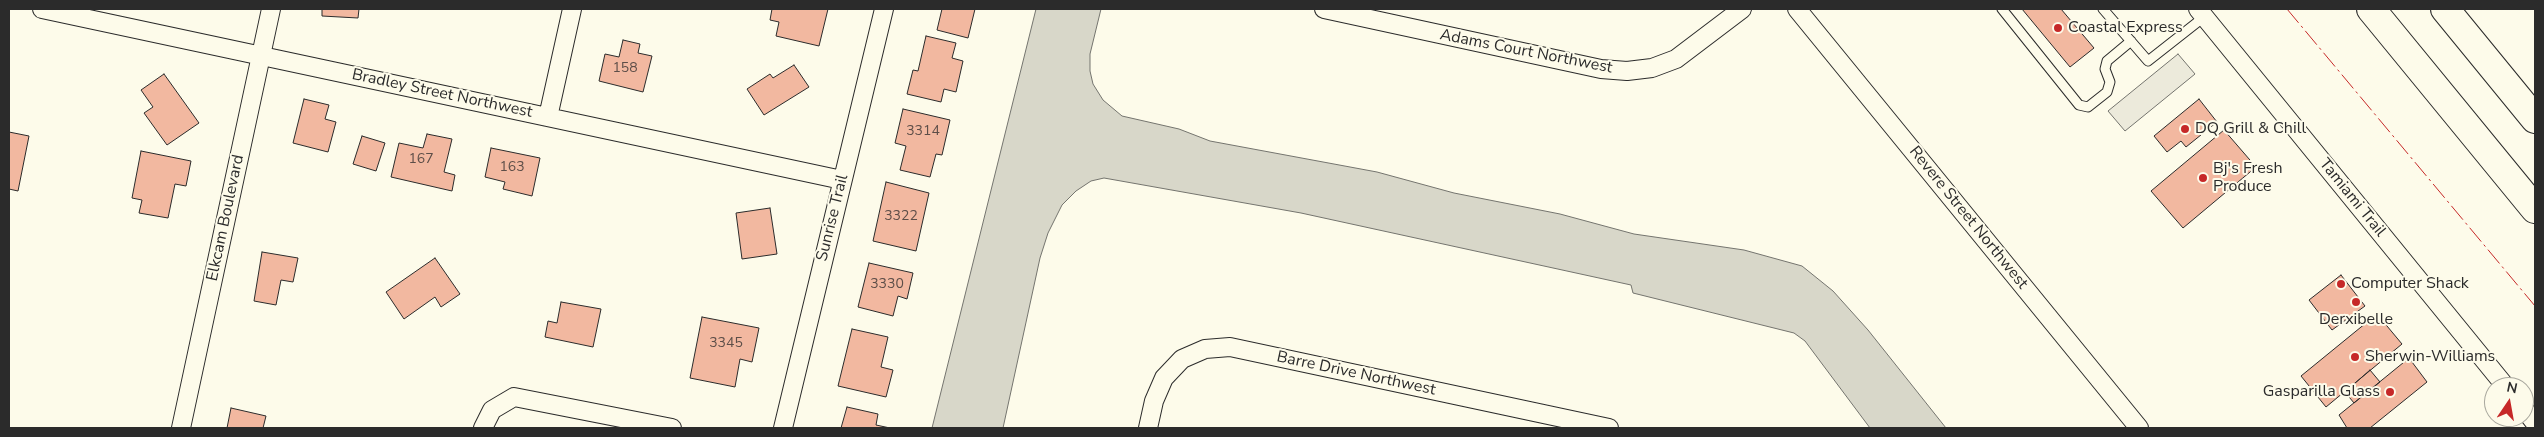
<!DOCTYPE html>
<html>
<head>
<meta charset="utf-8">
<style>
	body { margin:0 }
	#map { position:relative; width:2544px; height:437px; overflow:hidden; background:#fdfbea; font-family:"Nunito Sans",sans-serif }
	canvas { display:block }
	.frame { position:absolute; inset:0; border:10px solid #2b2b2b; pointer-events:none }
	.north { position:absolute; left:2484px; top:377px; width:50px; height:50px; box-sizing:border-box; background:#fdfbea; border:1px solid #a9a89e; border-radius:50%; rotate:12deg; font-size:14px; font-weight:700; line-height:20px; text-align:center; color:#2b2b2b }
	.north::after { content:''; display:block; margin:auto; width:18px; height:22px; background:#c62828; clip-path:polygon(50% 0,100% 100%,50% 72%,0 100%) }
</style>
</head>
<body>
<div id="map">
<canvas width="2544" height="437"></canvas>
<div class="frame"></div>
<div class="north">N</div>
</div>
<script>
const context = document.querySelector('canvas').getContext('2d');
context.lineJoin = 'round';
function fillPath(path, color) { context.fillStyle = color; context.fill(path, 'evenodd'); }
const shape = rows => new Path2D(rows.map(r => 'M' + r).join(''));
function trace(path, color, width, dash) { context.strokeStyle = color; context.lineWidth = width; context.lineCap = dash ? 'butt' : 'round'; context.setLineDash(dash || []); context.stroke(path); }
function drawText(font, color, halo, rows, align = 'center') {
  context.font = font + ' "Nunito Sans",sans-serif'; context.lineWidth = 4; context.setLineDash([]); context.textBaseline = 'middle'; context.strokeStyle = halo; context.fillStyle = color; for (const [text, x, y, turn = 0] of rows) {
    context.save(); context.translate(x, y); context.rotate((+turn || 0) * Math.PI / 180); context.textAlign = isNaN(turn) ? turn : align; if (halo) context.strokeText(text, 0, 0); context.fillText(text, 0, 0); context.restore();
  }
}
const parking = shape([
	[2178,54,2195,74,2125,131,2108,111,2178,54]
]);
fillPath(parking, '#eceadb');
trace(parking, '#74746e', 1);
const water = shape([
	[1036,9,1101,9,1090,54,1090,71,1093,84,1103,100,1122,116,1179,129,1210,141,1377,172,1454,193,1560,214,1634,234,1744,250,1802,266,1833,291,1868,330,1946,428,1870,428,1805,341,1794,333,1633,293,1631,285,1301,213,1104,178,1091,181,1076,191,1062,205,1048,233,1040,258,1003,428,932,428,1036,9]
]);
fillPath(water, '#d8d7c9');
trace(water, '#74746e', 1);
const building = shape([
	[322,9,359,9,358,18,322,16,322,9],
	[772,9,828,9,819,46,776,36,779,22,770,20,772,9],
	[942,9,975,9,968,38,937,30,942,9],
	[2022,9,2061,9,2094,48,2070,67,2022,9],
	[926,36,956,43,952,58,963,61,956,92,944,89,941,102,907,94,913,70,918,71,926,36],
	[623,40,640,44,638,53,652,56,643,92,599,81,605,54,619,57,623,40],
	[794,65,809,87,764,115,747,89,770,74,773,78,794,65],
	[164,74,199,123,167,145,144,113,153,107,141,90,164,74],
	[304,99,329,105,325,119,336,122,328,152,293,143,304,99],
	[2199,99,2217,122,2186,147,2181,141,2167,152,2154,136,2199,99],
	[903,109,950,120,942,155,936,154,930,177,900,170,906,146,895,143,903,109],
	[2224,130,2256,167,2183,228,2151,191,2224,130],
	[9,132,29,136,18,191,9,189,9,132],
	[427,134,452,139,444,172,455,175,452,191,391,177,399,143,423,148,427,134],
	[362,136,385,143,376,171,353,164,362,136],
	[491,148,540,158,532,196,503,189,505,182,485,177,491,148],
	[141,151,191,161,186,186,175,184,168,218,139,213,142,200,132,198,141,151],
	[886,182,929,193,916,251,873,241,886,182],
	[770,208,777,254,742,259,736,213,770,208],
	[262,252,298,258,293,282,281,280,276,305,254,301,262,252],
	[435,258,460,294,441,307,435,297,404,319,386,292,435,258],
	[869,263,913,273,907,299,898,296,893,316,858,307,869,263],
	[2341,275,2365,306,2332,330,2309,300,2341,275],
	[561,302,601,309,593,347,545,337,548,321,557,323,561,302],
	[2377,314,2402,344,2326,407,2301,376,2377,314],
	[702,317,759,328,752,362,740,359,735,387,690,378,702,317],
	[852,329,888,337,881,367,893,370,886,397,838,386,852,329],
	[2409,358,2427,382,2370,428,2347,428,2339,415,2409,358],
	[2370,370,2380,382,2354,403,2345,392,2370,370],
	[847,407,878,414,876,425,890,428,841,428,847,407],
	[231,408,266,416,263,428,227,428,231,408]
]);
fillPath(building, '#f2b8a0');
trace(building, '#2b2b2b', 1);
const service = shape([
	[2002,9,2079,105,2088,107,2107,92,2110,82,2105,69,2107,61,2131,41],
	[2103,9,2148,61,2204,17]
]);
const minor = shape([
	[42,9,842,180],
	[1324,9,1601,69,1627,71,1652,68,1676,59,1742,9],
	[1797,9,2139,428],
	[2198,9,2506,387],
	[548,117,572,9],
	[2524,409,2535,423],
	[181,428,271,9],
	[483,428,492,410,514,397,672,428],
	[783,428,884,9],
	[1148,428,1154,401,1164,378,1182,359,1205,349,1230,347,1609,428]
]);
const primary = shape([
	[2371,9,2535,209],
	[2445,9,2535,119]
]);
trace(service, '#2b2b2b', 11);
trace(minor, '#2b2b2b', 20);
trace(primary, '#2b2b2b', 30);
trace(service, '#fdfbea', 9);
trace(minor, '#fdfbea', 18);
trace(primary, '#fdfbea', 28);
trace(shape([
	[2287,9,2535,306]
]), '#c62828', 1, [18, 4, 2.5, 4]);
for (const [x, y, r, color] of [
	[2058,28,5,"#c62828"],
	[2185,129,5,"#c62828"],
	[2203,178,5,"#c62828"],
	[2341,284,5,"#c62828"],
	[2356,302,5,"#c62828"],
	[2355,357,5,"#c62828"],
	[2390,392,5,"#c62828"]
]) { const dot = new Path2D(); dot.arc(x, y, r, 0, 2 * Math.PI); context.fillStyle = color; context.fill(dot); trace(dot, '#fdfbea', 2); }
drawText('14px', '#5d4e48', null, [
	["158",625,69],
	["3314",923,132],
	["167",421,160],
	["163",512,168],
	["3322",901,217],
	["3330",887,285],
	["3345",726,344]
]);
drawText('16px', '#2b2b2b', '#fdfbea', [
	["Coastal Express",2068,28],
	["DQ Grill & Chill",2195,129],
	["Bj's Fresh",2213,169],
	["Produce",2213,187],
	["Computer Shack",2351,284],
	["Derxibelle",2356,320,"center"],
	["Sherwin-Williams",2365,357],
	["Gasparilla Glass",2380,392,"right"]
], 'left');
drawText('16px', '#2b2b2b', '#fdfbea', [
	["Adams Court Northwest",1526,52,11],
	["Bradley Street Northwest",442,94,12],
	["Tamiami Trail",2352,198,51],
	["Elkcam Boulevard",226,218,-78],
	["Sunrise Trail",833,218,-76],
	["Revere Street Northwest",1968,218,51],
	["Barre Drive Northwest",1356,374,12]
]);
</script>
</body>
</html>
